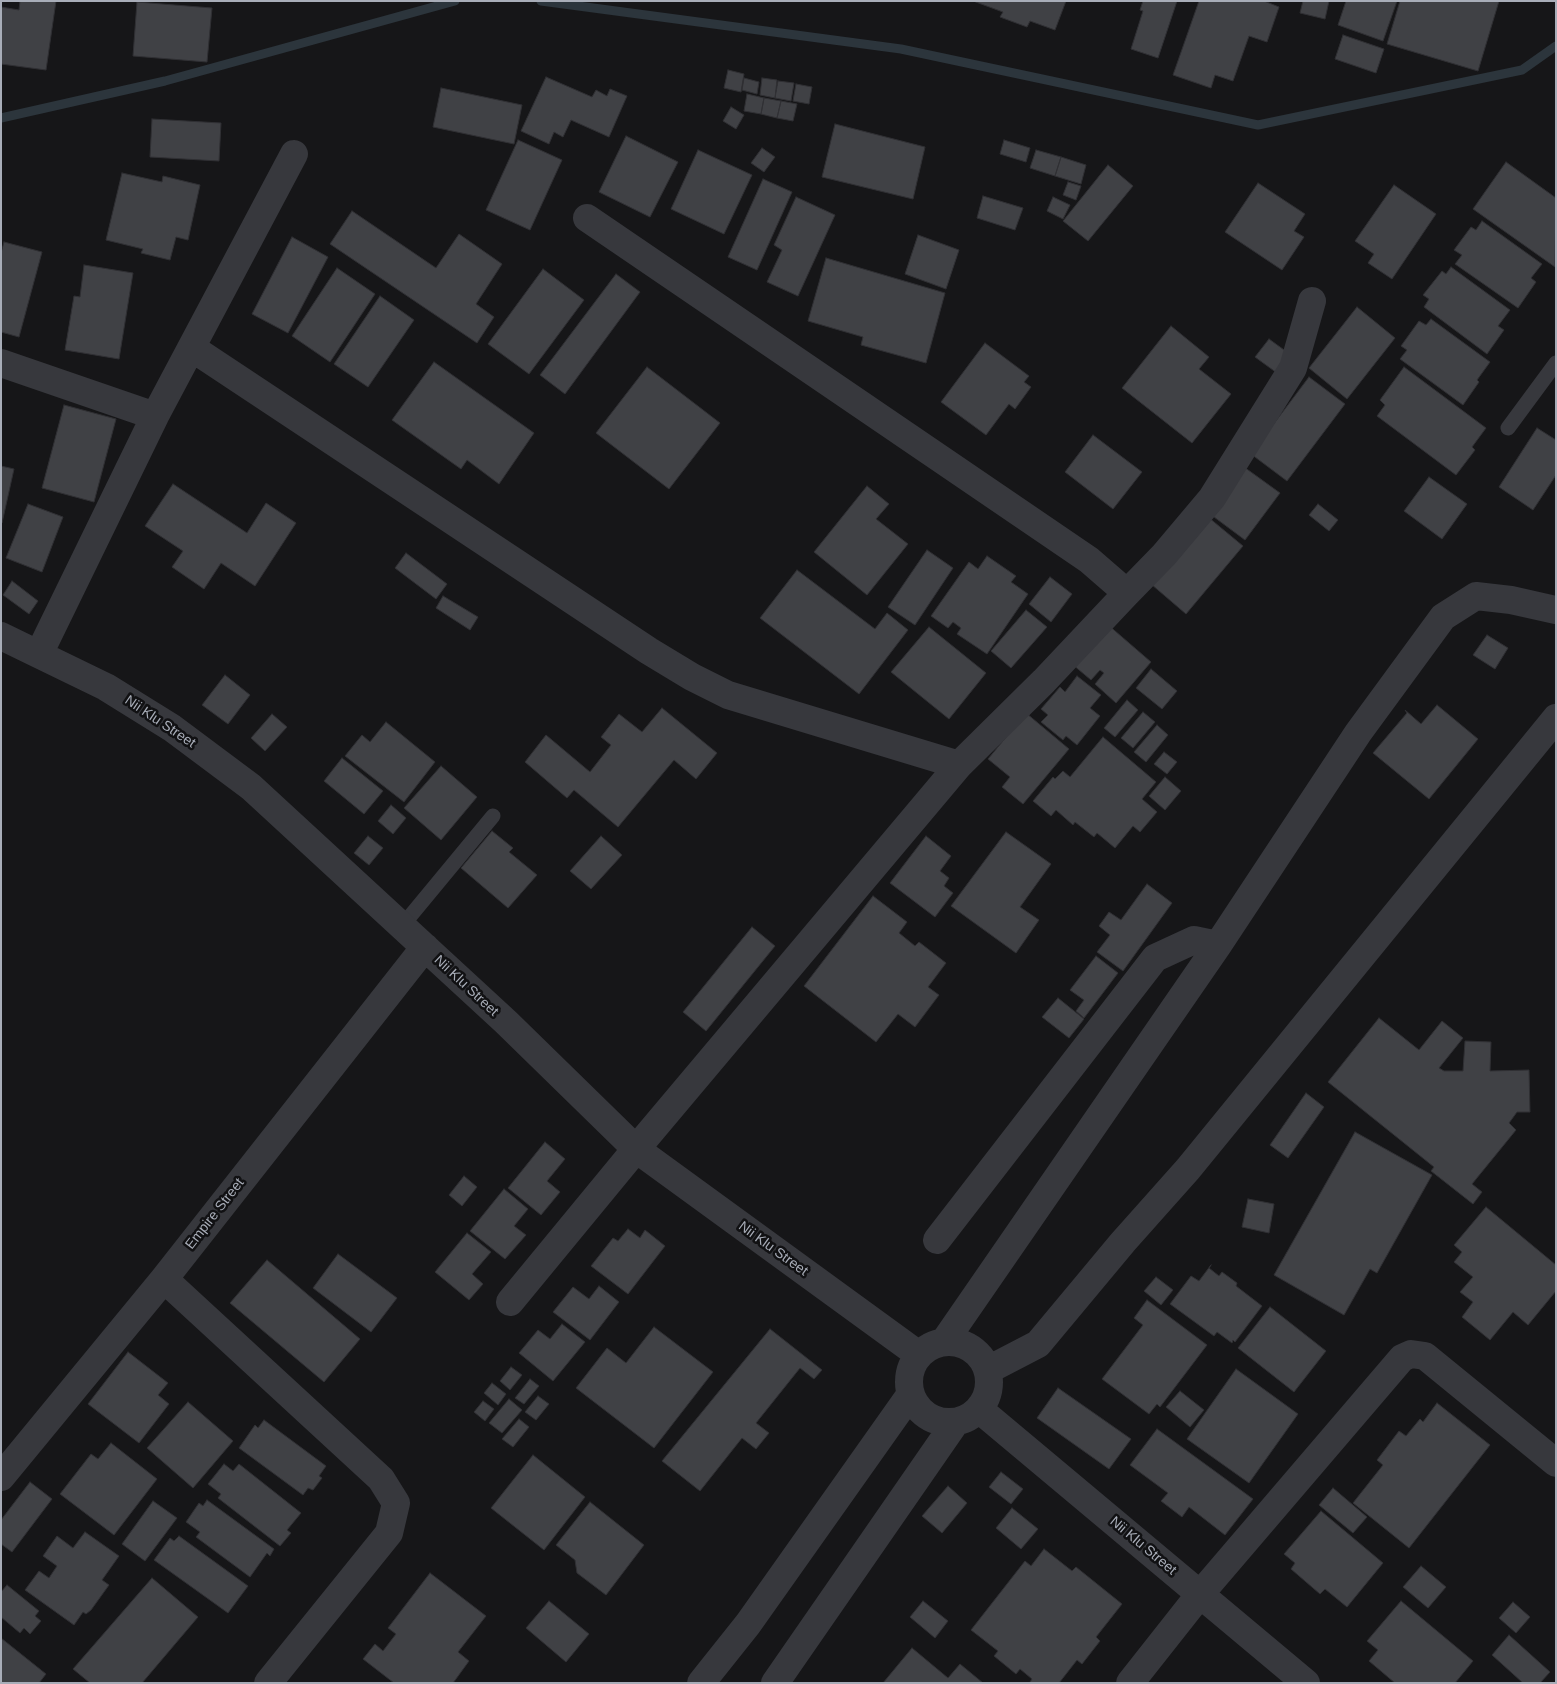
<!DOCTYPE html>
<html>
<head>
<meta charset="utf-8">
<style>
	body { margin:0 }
	#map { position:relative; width:1557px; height:1684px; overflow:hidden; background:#161618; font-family:Arial,sans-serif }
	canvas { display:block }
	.frame { position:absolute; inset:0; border:2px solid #a8adb8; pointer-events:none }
</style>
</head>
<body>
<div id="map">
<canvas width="1557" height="1684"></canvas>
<div class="frame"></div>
</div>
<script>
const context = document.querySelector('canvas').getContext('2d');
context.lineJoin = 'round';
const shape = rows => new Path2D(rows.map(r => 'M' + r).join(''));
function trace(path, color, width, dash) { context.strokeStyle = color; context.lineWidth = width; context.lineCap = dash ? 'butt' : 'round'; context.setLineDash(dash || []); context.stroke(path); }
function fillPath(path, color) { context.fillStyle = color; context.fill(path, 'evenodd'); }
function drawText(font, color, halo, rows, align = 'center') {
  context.font = font + ' Arial,sans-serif'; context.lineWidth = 5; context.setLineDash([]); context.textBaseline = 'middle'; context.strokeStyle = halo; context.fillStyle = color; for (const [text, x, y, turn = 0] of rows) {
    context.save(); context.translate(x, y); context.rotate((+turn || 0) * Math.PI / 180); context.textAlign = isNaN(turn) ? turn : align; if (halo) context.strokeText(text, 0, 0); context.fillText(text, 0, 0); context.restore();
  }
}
trace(shape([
	[541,1,901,49,1258,125,1522,70,1556,46],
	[1,118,165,81,455,1]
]), '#2c353c', 9);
const building = shape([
	[20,1,56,1,46,70,1,64,1,7,19,10,20,1],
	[973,1,1066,1,1055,30,1030,21,1027,27,1000,17,1003,12,973,1],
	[1143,1,1177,1,1158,58,1131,49,1143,11,1140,10,1143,1],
	[1199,1,1264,1,1279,7,1267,42,1249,36,1233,81,1215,75,1211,88,1173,75,1199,1],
	[1303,1,1329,1,1325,19,1300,13,1303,1],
	[1346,1,1397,1,1383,41,1338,25,1346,1],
	[1400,1,1499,1,1478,71,1387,44,1400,1],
	[137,2,212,8,207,62,133,56,137,2],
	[1343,35,1384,49,1376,73,1335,59,1343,35],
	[728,70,744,74,741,92,724,88,728,70],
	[546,77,592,97,596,90,607,96,610,89,627,96,609,137,571,120,563,137,554,132,549,144,521,131,546,77],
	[744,78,759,82,757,94,742,90,744,78],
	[762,78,777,80,775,98,760,95,762,78],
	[778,81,794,83,791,101,775,98,778,81],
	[796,84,812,87,809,104,793,101,796,84],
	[441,88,522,105,514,144,433,127,441,88],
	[747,94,764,98,761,114,744,111,747,94],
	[764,98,781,101,777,118,761,114,764,98],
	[781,101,797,104,793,121,777,118,781,101],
	[731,107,744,115,736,129,723,121,731,107],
	[152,119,221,123,219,161,150,157,152,119],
	[835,124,925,147,913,199,822,177,835,124],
	[626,136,678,162,650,217,599,192,626,136],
	[518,140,562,160,530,230,486,210,518,140],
	[1004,140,1030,148,1026,162,1000,154,1004,140],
	[762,148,775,157,764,172,751,163,762,148],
	[698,150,752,175,724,234,671,209,698,150],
	[1036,150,1061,157,1055,176,1030,168,1036,150],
	[1061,157,1086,165,1081,184,1055,176,1061,157],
	[1506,162,1556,198,1555,267,1473,209,1506,162],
	[1108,165,1133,186,1088,241,1063,221,1108,165],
	[122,173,162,182,163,176,200,185,188,240,176,237,170,260,141,253,143,249,106,240,122,173],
	[763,179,792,192,757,270,728,257,763,179],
	[1068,182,1081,186,1076,200,1063,195,1068,182],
	[1258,183,1305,214,1294,231,1304,237,1282,270,1225,232,1258,183],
	[1394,185,1436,214,1392,279,1368,263,1374,254,1355,241,1394,185],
	[983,196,1023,208,1015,230,977,218,983,196],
	[796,197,835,215,798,296,767,282,782,250,774,245,796,197],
	[1053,197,1070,205,1063,219,1047,211,1053,197],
	[352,211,436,268,459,234,502,264,476,304,494,317,477,343,330,244,352,211],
	[1482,221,1542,264,1531,278,1536,282,1518,308,1455,264,1462,255,1454,250,1471,227,1476,230,1482,221],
	[918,235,959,250,946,289,905,274,918,235],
	[292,237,328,257,288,333,252,314,292,237],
	[4,242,42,252,19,337,1,332,1,253,4,242],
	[826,258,945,293,926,363,861,345,863,337,808,321,826,258],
	[84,265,133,273,119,359,65,350,74,296,80,297,84,265],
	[1451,267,1510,310,1498,326,1504,330,1487,354,1424,307,1429,299,1423,295,1442,271,1446,274,1451,267],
	[337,268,375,294,330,362,292,336,337,268],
	[543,269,584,300,529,374,488,344,543,269],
	[616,274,640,292,565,394,540,375,616,274],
	[380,296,414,320,368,387,334,364,380,296],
	[1357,307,1395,338,1347,399,1309,368,1357,307],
	[1431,319,1490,362,1477,380,1479,382,1463,405,1400,359,1407,350,1401,346,1419,321,1426,325,1431,319],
	[1171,326,1209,357,1199,369,1231,394,1192,443,1122,388,1171,326],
	[1269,339,1291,355,1277,373,1255,357,1269,339],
	[985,343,1029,376,1024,382,1031,387,1015,409,1009,404,986,435,941,402,985,343],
	[434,362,534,433,499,484,467,460,461,469,392,420,434,362],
	[647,367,720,423,669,489,596,433,647,367],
	[1404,367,1486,428,1472,447,1475,450,1456,475,1377,416,1385,405,1380,400,1404,367],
	[1309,377,1345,404,1287,481,1251,454,1309,377],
	[64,405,116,419,94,502,42,488,64,405],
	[1537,428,1556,440,1556,475,1533,510,1499,487,1537,428],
	[1093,435,1142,472,1113,509,1065,472,1093,435],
	[1,466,14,469,2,523,1,523,1,466],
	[1244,467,1280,493,1245,540,1210,514,1244,467],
	[1429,477,1467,504,1442,539,1404,511,1429,477],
	[173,484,247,533,266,503,296,523,255,586,221,563,204,589,172,567,183,551,145,526,173,484],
	[867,486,889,504,876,519,908,544,867,595,814,552,867,486],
	[28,504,63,517,42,572,6,558,28,504],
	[1318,504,1338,520,1329,531,1309,515,1318,504],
	[1208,517,1243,546,1186,614,1151,584,1208,517],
	[927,550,953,568,915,625,888,607,927,550],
	[406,553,447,584,436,599,395,568,406,553],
	[987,556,1016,576,1011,582,1028,594,987,654,957,634,961,628,953,622,948,628,931,616,969,562,978,569,987,556],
	[797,570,875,629,887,613,908,630,859,694,760,618,797,570],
	[1050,577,1072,594,1051,622,1029,604,1050,577],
	[12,581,38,601,29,614,3,595,12,581],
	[443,596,478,617,470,630,436,608,443,596],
	[1026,610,1047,627,1011,668,991,651,1026,610],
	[1107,624,1151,662,1116,703,1095,684,1104,673,1100,670,1091,680,1072,664,1107,624],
	[929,627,986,673,949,719,891,672,929,627],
	[1487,635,1508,648,1495,669,1473,655,1487,635],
	[1151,669,1177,691,1162,709,1136,688,1151,669],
	[225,675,250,695,228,724,202,705,225,675],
	[1077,676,1101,695,1090,708,1100,716,1077,745,1066,736,1063,740,1041,722,1048,715,1041,709,1060,687,1065,692,1077,676],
	[1127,700,1138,710,1115,737,1104,728,1127,700],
	[1437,705,1478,739,1429,799,1373,753,1407,713,1405,710,1421,724,1437,705],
	[662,708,717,753,696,779,674,760,618,827,574,790,567,798,525,762,546,735,590,772,611,745,601,737,619,714,642,732,662,708],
	[1143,712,1155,722,1133,748,1121,738,1143,712],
	[1026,713,1069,749,1023,804,1002,787,1010,777,988,759,1026,713],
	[272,714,287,727,265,751,251,738,272,714],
	[386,722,435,762,404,802,345,756,362,735,370,742,386,722],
	[1157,725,1168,735,1146,762,1134,752,1157,725],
	[1103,737,1156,782,1142,799,1157,812,1140,832,1133,826,1115,848,1097,833,1094,837,1075,822,1073,825,1056,810,1051,816,1033,801,1053,777,1055,779,1063,771,1070,777,1103,737],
	[1164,752,1177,762,1167,774,1154,764,1164,752],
	[342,758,383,791,364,814,324,781,342,758],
	[441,766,477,797,441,840,404,808,441,766],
	[1165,777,1181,791,1165,810,1149,796,1165,777],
	[391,805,406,818,393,834,378,821,391,805],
	[492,831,513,848,509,852,537,875,508,908,461,868,492,831],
	[1006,832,1051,864,1020,907,1039,920,1016,953,951,906,1006,832],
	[368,836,383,848,369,865,354,853,368,836],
	[601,836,622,855,591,889,570,871,601,836],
	[926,836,951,856,940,871,949,878,944,886,953,893,935,917,890,883,926,836],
	[1147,884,1172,903,1123,971,1097,952,1110,935,1099,926,1109,912,1121,920,1147,884],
	[873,896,907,922,899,933,915,946,919,942,946,963,928,987,939,995,915,1027,898,1014,876,1042,804,986,873,896],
	[752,927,775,946,706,1031,683,1012,752,927],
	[1096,956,1118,973,1084,1018,1076,1011,1084,1000,1070,990,1096,956],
	[1058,998,1084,1019,1069,1038,1042,1017,1058,998],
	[1379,1018,1419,1050,1442,1021,1463,1038,1439,1068,1444,1071,1463,1071,1465,1041,1491,1042,1490,1071,1529,1070,1530,1112,1517,1112,1509,1123,1516,1130,1472,1184,1482,1192,1473,1204,1431,1171,1434,1167,1328,1082,1379,1018],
	[1306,1093,1324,1107,1288,1158,1270,1145,1306,1093],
	[1355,1132,1432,1175,1377,1273,1370,1269,1344,1315,1274,1275,1355,1132],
	[545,1142,565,1159,547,1181,560,1192,541,1215,508,1188,545,1142],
	[464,1176,477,1187,462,1206,449,1195,464,1176],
	[504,1189,528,1209,514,1226,526,1235,505,1259,470,1231,504,1189],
	[1248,1199,1274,1204,1269,1233,1242,1227,1248,1199],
	[1486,1207,1556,1265,1556,1291,1528,1325,1513,1312,1490,1340,1462,1317,1473,1302,1460,1292,1473,1277,1454,1262,1462,1252,1454,1245,1486,1207],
	[628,1229,640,1238,645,1230,665,1246,628,1294,591,1266,613,1238,618,1241,628,1229],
	[467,1233,491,1252,472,1274,483,1284,469,1300,435,1272,467,1233],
	[338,1254,397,1298,371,1332,313,1288,338,1254],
	[267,1260,360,1339,324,1382,230,1303,267,1260],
	[1211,1265,1209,1268,1219,1276,1222,1272,1237,1283,1236,1286,1262,1306,1235,1342,1233,1340,1232,1343,1217,1332,1214,1336,1170,1304,1191,1276,1199,1281,1211,1265],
	[1156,1277,1173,1290,1161,1305,1144,1291,1156,1277],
	[599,1286,619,1302,590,1340,553,1312,573,1287,589,1299,599,1286],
	[1147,1300,1207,1345,1160,1407,1157,1404,1149,1414,1102,1379,1143,1325,1134,1318,1147,1300],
	[1270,1307,1326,1351,1294,1392,1238,1348,1270,1307],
	[562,1324,585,1342,553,1381,519,1353,538,1330,550,1339,562,1324],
	[654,1327,713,1372,654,1448,576,1388,607,1348,626,1363,654,1327],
	[770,1329,822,1370,814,1379,800,1368,756,1423,769,1433,756,1449,742,1438,700,1491,662,1461,770,1329],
	[128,1352,168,1383,158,1395,169,1404,139,1443,88,1404,128,1352],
	[511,1367,522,1375,510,1390,500,1381,511,1367],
	[1236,1369,1298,1414,1249,1483,1187,1439,1236,1369],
	[530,1379,539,1386,524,1404,515,1398,530,1379],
	[492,1383,506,1394,498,1405,484,1393,492,1383],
	[1058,1388,1131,1439,1109,1469,1037,1418,1058,1388],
	[1180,1391,1204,1410,1190,1427,1166,1407,1180,1391],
	[538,1396,549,1404,536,1420,525,1412,538,1396],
	[509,1399,522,1410,502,1433,489,1423,509,1399],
	[483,1401,494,1409,485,1421,474,1412,483,1401],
	[188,1402,233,1441,193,1488,147,1448,188,1402],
	[1437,1403,1490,1445,1409,1548,1353,1503,1383,1465,1377,1460,1399,1431,1406,1436,1420,1419,1423,1422,1437,1403],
	[519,1419,529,1427,513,1447,502,1439,519,1419],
	[264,1420,326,1466,319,1476,322,1478,313,1490,308,1488,303,1495,239,1448,255,1425,258,1428,264,1420],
	[1157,1429,1253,1499,1225,1535,1189,1507,1182,1517,1161,1501,1168,1493,1130,1465,1157,1429],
	[111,1443,157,1479,114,1535,60,1494,91,1454,98,1459,111,1443],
	[533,1455,585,1497,544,1550,491,1508,533,1455],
	[224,1464,233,1471,239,1464,301,1513,287,1530,291,1533,280,1546,218,1498,221,1494,208,1484,224,1464],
	[1001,1472,1023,1489,1011,1504,989,1487,1001,1472],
	[30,1482,52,1499,12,1552,1,1544,1,1520,30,1482],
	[948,1486,967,1503,942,1533,922,1516,948,1486],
	[1333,1488,1367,1517,1353,1533,1319,1505,1333,1488],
	[207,1500,274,1549,270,1556,267,1553,250,1577,196,1537,200,1532,186,1522,199,1503,203,1506,207,1500],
	[153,1501,177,1518,145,1561,122,1544,153,1501],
	[590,1502,644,1545,606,1595,577,1573,575,1560,556,1545,590,1502],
	[1012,1508,1038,1529,1021,1549,996,1528,1012,1508],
	[1321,1511,1383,1563,1347,1607,1325,1589,1320,1594,1291,1569,1295,1563,1284,1554,1321,1511],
	[85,1532,119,1556,102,1580,109,1585,91,1610,86,1614,83,1612,74,1625,25,1590,39,1571,49,1578,57,1566,43,1556,57,1536,73,1548,85,1532],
	[179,1536,248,1586,228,1613,154,1560,170,1538,174,1541,179,1536],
	[1044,1549,1072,1571,1076,1567,1122,1604,1096,1637,1100,1641,1082,1664,1077,1660,1059,1683,1031,1683,1030,1682,1032,1679,1020,1669,1016,1674,994,1656,998,1651,971,1630,1025,1561,1031,1566,1044,1549],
	[1421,1566,1446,1587,1428,1608,1403,1587,1421,1566],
	[430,1573,486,1616,458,1652,469,1661,453,1683,394,1683,363,1659,375,1644,383,1651,396,1634,388,1628,430,1573],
	[152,1578,198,1617,142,1683,90,1683,73,1669,152,1578],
	[7,1585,39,1611,35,1616,41,1621,30,1634,24,1628,20,1633,1,1617,1,1592,7,1585],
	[549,1601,589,1634,566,1662,526,1628,549,1601],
	[923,1601,948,1621,935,1638,910,1617,923,1601],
	[1401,1601,1473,1661,1455,1683,1395,1683,1369,1661,1378,1650,1367,1641,1401,1601],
	[1513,1602,1530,1617,1516,1633,1499,1618,1513,1602],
	[1509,1635,1550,1672,1540,1683,1523,1683,1492,1655,1509,1635],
	[1,1638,46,1674,39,1683,1,1683,1,1638],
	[912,1648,948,1678,960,1664,983,1683,883,1683,912,1648]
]);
fillPath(building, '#404145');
trace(building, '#303034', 1);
trace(shape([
	[1508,428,1556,363],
	[402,926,493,816]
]), '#37383d', 15);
trace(shape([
	[192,348,649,651,692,677,728,695,959,765],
	[1,363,155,416],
	[1127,593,1164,555,1212,498,1293,368,1312,301],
	[1,636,106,687,172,728,251,787,506,1022,636,1149,919,1355],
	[39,654,155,416,294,154],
	[937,1240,1155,958,1194,940,1218,945],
	[164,1279,381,1479,396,1503,389,1533,268,1683],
	[510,1302,636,1149,959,765,1044,681,1127,593,1089,560,587,218],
	'909 1382a40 40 0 1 1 80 0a40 40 0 1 1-80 0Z',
	[944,1342,1218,945,1358,733,1443,617,1476,596,1511,600,1556,610],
	[988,1370,1038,1344,1123,1242,1188,1169,1556,718],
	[980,1410,1306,1683],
	[1,1477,164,1279,425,947],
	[701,1683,748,1624,910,1395],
	[775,1683,955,1423],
	[1130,1683,1201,1593,1402,1358,1411,1354,1425,1356,1556,1463]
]), '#37383d', 28);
drawText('14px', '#a8adb8', '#111113', [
	["Nii Klu Street",160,722,34],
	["Nii Klu Street",466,986,43],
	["Empire Street",215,1214,-52],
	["Nii Klu Street",773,1249,36],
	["Nii Klu Street",1143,1546,40]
]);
</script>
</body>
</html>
